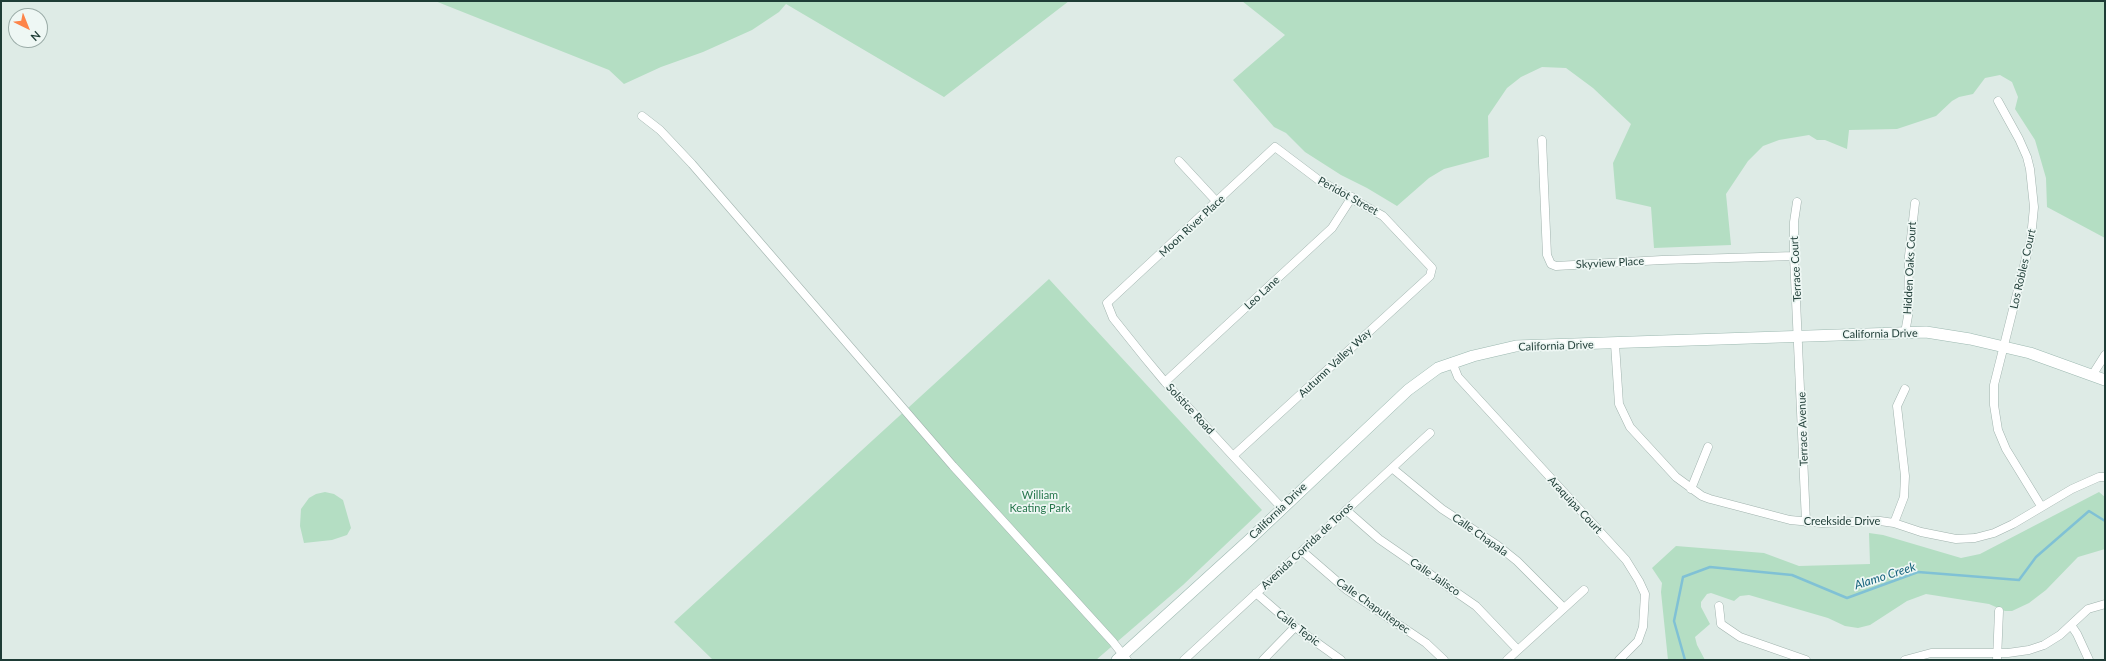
<!DOCTYPE html>
<html>
<head>
<meta charset="utf-8">
<style>
	body { margin:0 }
	#map { position:relative; width:2106px; height:661px; overflow:hidden; background:#deebe6; font-family:Lato,sans-serif }
	canvas { display:block }
	.frame { position:absolute; inset:0; border:2px solid #1e3c36; pointer-events:none }
	.north { position:absolute; left:8px; top:8px; width:40px; height:40px; box-sizing:border-box; background:#eef7f4; border:1px solid #9baca8; border-radius:50%; rotate:137deg; font-size:11px; font-weight:700; line-height:16px; text-align:center; color:#1e3c36 }
	.north::after { content:''; display:block; margin:auto; width:14px; height:18px; background:#fd8449; clip-path:polygon(50% 0,100% 100%,50% 72%,0 100%) }
</style>
</head>
<body>
<div id="map">
<canvas width="2106" height="661"></canvas>
<div class="frame"></div>
<div class="north">N</div>
</div>
<script>
const context = document.querySelector('canvas').getContext('2d');
context.lineJoin = 'round';
function fillPath(path, color) { context.fillStyle = color; context.fill(path, 'evenodd'); }
const shape = rows => new Path2D(rows.map(r => 'M' + r).join(''));
function trace(path, color, width, dash) { context.strokeStyle = color; context.lineWidth = width; context.lineCap = dash ? 'butt' : 'round'; context.setLineDash(dash || []); context.stroke(path); }
function drawText(font, color, halo, rows, align = 'center') {
  context.font = font + ' Lato,sans-serif'; context.lineWidth = 3.5; context.setLineDash([]); context.textBaseline = 'middle'; context.strokeStyle = halo; context.fillStyle = color; for (const [text, x, y, turn = 0] of rows) {
    context.save(); context.translate(x, y); context.rotate((+turn || 0) * Math.PI / 180); context.textAlign = isNaN(turn) ? turn : align; if (halo) context.strokeText(text, 0, 0); context.fillText(text, 0, 0); context.restore();
  }
}
fillPath(shape([
	[435,1,1069,1,944,97,786,4,779,12,752,30,703,52,661,67,624,84,609,70],
	[1242,1,2105,1,2105,238,2047,207,2046,178,2035,140,2015,109,2018,97,2012,82,2000,75,1985,78,1973,94,1959,97,1952,101,1936,116,1897,129,1849,130,1847,149,1825,140,1817,140,1809,135,1779,140,1763,146,1748,161,1726,194,1731,245,1654,248,1651,207,1616,199,1613,163,1631,124,1593,88,1566,68,1542,67,1521,77,1507,88,1488,116,1489,157,1444,169,1429,178,1397,206,1367,188,1341,175,1305,152,1286,133,1274,127,1233,80,1285,35],
	[1049,279,1262,510,1183,585,1096,660,713,660,674,622],
	[325,492,334,494,343,500,351,528,347,535,332,540,304,543,300,526,301,509,309,498,316,494],
	[2099,492,2105,497,2105,549,2078,557,2046,590,2029,603,2012,611,2005,611,1989,604,1926,594,1907,601,1870,625,1858,628,1845,626,1828,618,1749,595,1740,596,1734,601,1711,593,1707,594,1701,602,1701,607,1710,624,1695,637,1697,645,1705,660,1668,660,1661,592,1662,583,1652,568,1676,546,1764,553,1799,566,1870,564,1869,533,1883,535,1961,558,1980,554]
]), '#b4dec3');
trace(shape([
	[1685,660,1674,621,1683,577,1710,567,1792,575,1847,598,1918,572,2019,580,2036,557,2089,511,2105,521]
]), '#80c1d5', 2.5);
const street = shape([
	[1998,101,2019,139,2027,157,2030,169,2034,207,2031,238,1994,385,1994,405,1998,430,2006,449,2041,506],
	[642,116,660,130,692,164,953,466,1113,642,1127,660],
	[1542,140,1547,255,1551,264,1556,266,1662,260,1794,256],
	[1179,161,1217,202],
	[1797,202,1794,222,1794,256,1806,522],
	[1905,333,1908,316,1909,256,1915,203],
	[1615,344,1619,404,1630,427,1676,477,1702,496,1710,499,1790,520,1822,523,1880,521,1894,523,1921,532,1956,539,1975,538,1994,533,2013,524,2072,489,2099,477,2105,477],
	[1452,362,1458,377,1626,560,1639,581,1645,594,1643,627,1638,641,1619,660],
	[2093,374,2105,355],
	[1165,382,1332,228,1352,197],
	[1233,456,1430,276,1432,268,1383,216,1320,181,1275,147,1107,303,1113,318,1145,358,1165,382,1233,456,1282,508],
	[1392,468,1442,509,1497,545,1517,561,1564,608],
	[1691,489,1708,447],
	[1346,510,1379,539,1476,606,1518,650],
	[1894,523,1904,497,1905,476,1897,406,1905,389],
	[1302,551,1347,590,1426,643,1444,660],
	[1256,593,1295,627,1341,660],
	[1719,606,1721,624,1740,637,1806,660],
	[2071,625,2077,634,2089,660],
	[1184,660,1430,433],
	[1263,660,1295,627],
	[1507,660,1584,590],
	[1905,660,1931,653,2008,653,2029,650,2044,645,2060,635,2088,609,2105,604],
	[1997,660,1999,611]
]);
const secondary = shape([
	[1117,660,1248,541,1408,390,1438,368,1473,356,1516,346,1926,332,1970,339,2030,353,2105,380]
]);
trace(street, '#a1b3ae', 9);
trace(secondary, '#9cb8b0', 12);
trace(street, '#fff', 8);
trace(secondary, '#fff', 11);
drawText('11px', '#1e3c36', '#eef7f4', [
	["Peridot Street",1348,196,29],
	["Moon River Place",1192,226,-43],
	["Skyview Place",1610,263,-3],
	["Hidden Oaks Court",1910,268,-87],
	["Terrace Court",1796,269,-93],
	["Los Robles Court",2023,269,-77],
	["Leo Lane",1262,293,-43],
	["California Drive",1880,334,-1],
	["California Drive",1556,346,-2],
	["Autumn Valley Way",1335,363,-43],
	["Solstice Road",1190,409,47],
	["Terrace Avenue",1803,429,-92],
	["Araquipa Court",1575,505,47],
	["California Drive",1278,511,-44],
	["Creekside Drive",1842,521],
	["Calle Chapala",1480,535,35],
	["Avenida Corrida de Toros",1307,546,-43],
	["Calle Jalisco",1435,577,34],
	["Calle Chapultepec",1373,606,35],
	["Calle Tepic",1298,628,37]
]);
drawText('11px', '#25764b', '#eef7f4', [
	["William",1040,495],
	["Keating Park",1040,508]
]);
drawText('italic 12px', '#14627c', '#eef7f4', [
	["Alamo Creek",1885,576,-18]
]);
</script>
</body>
</html>
